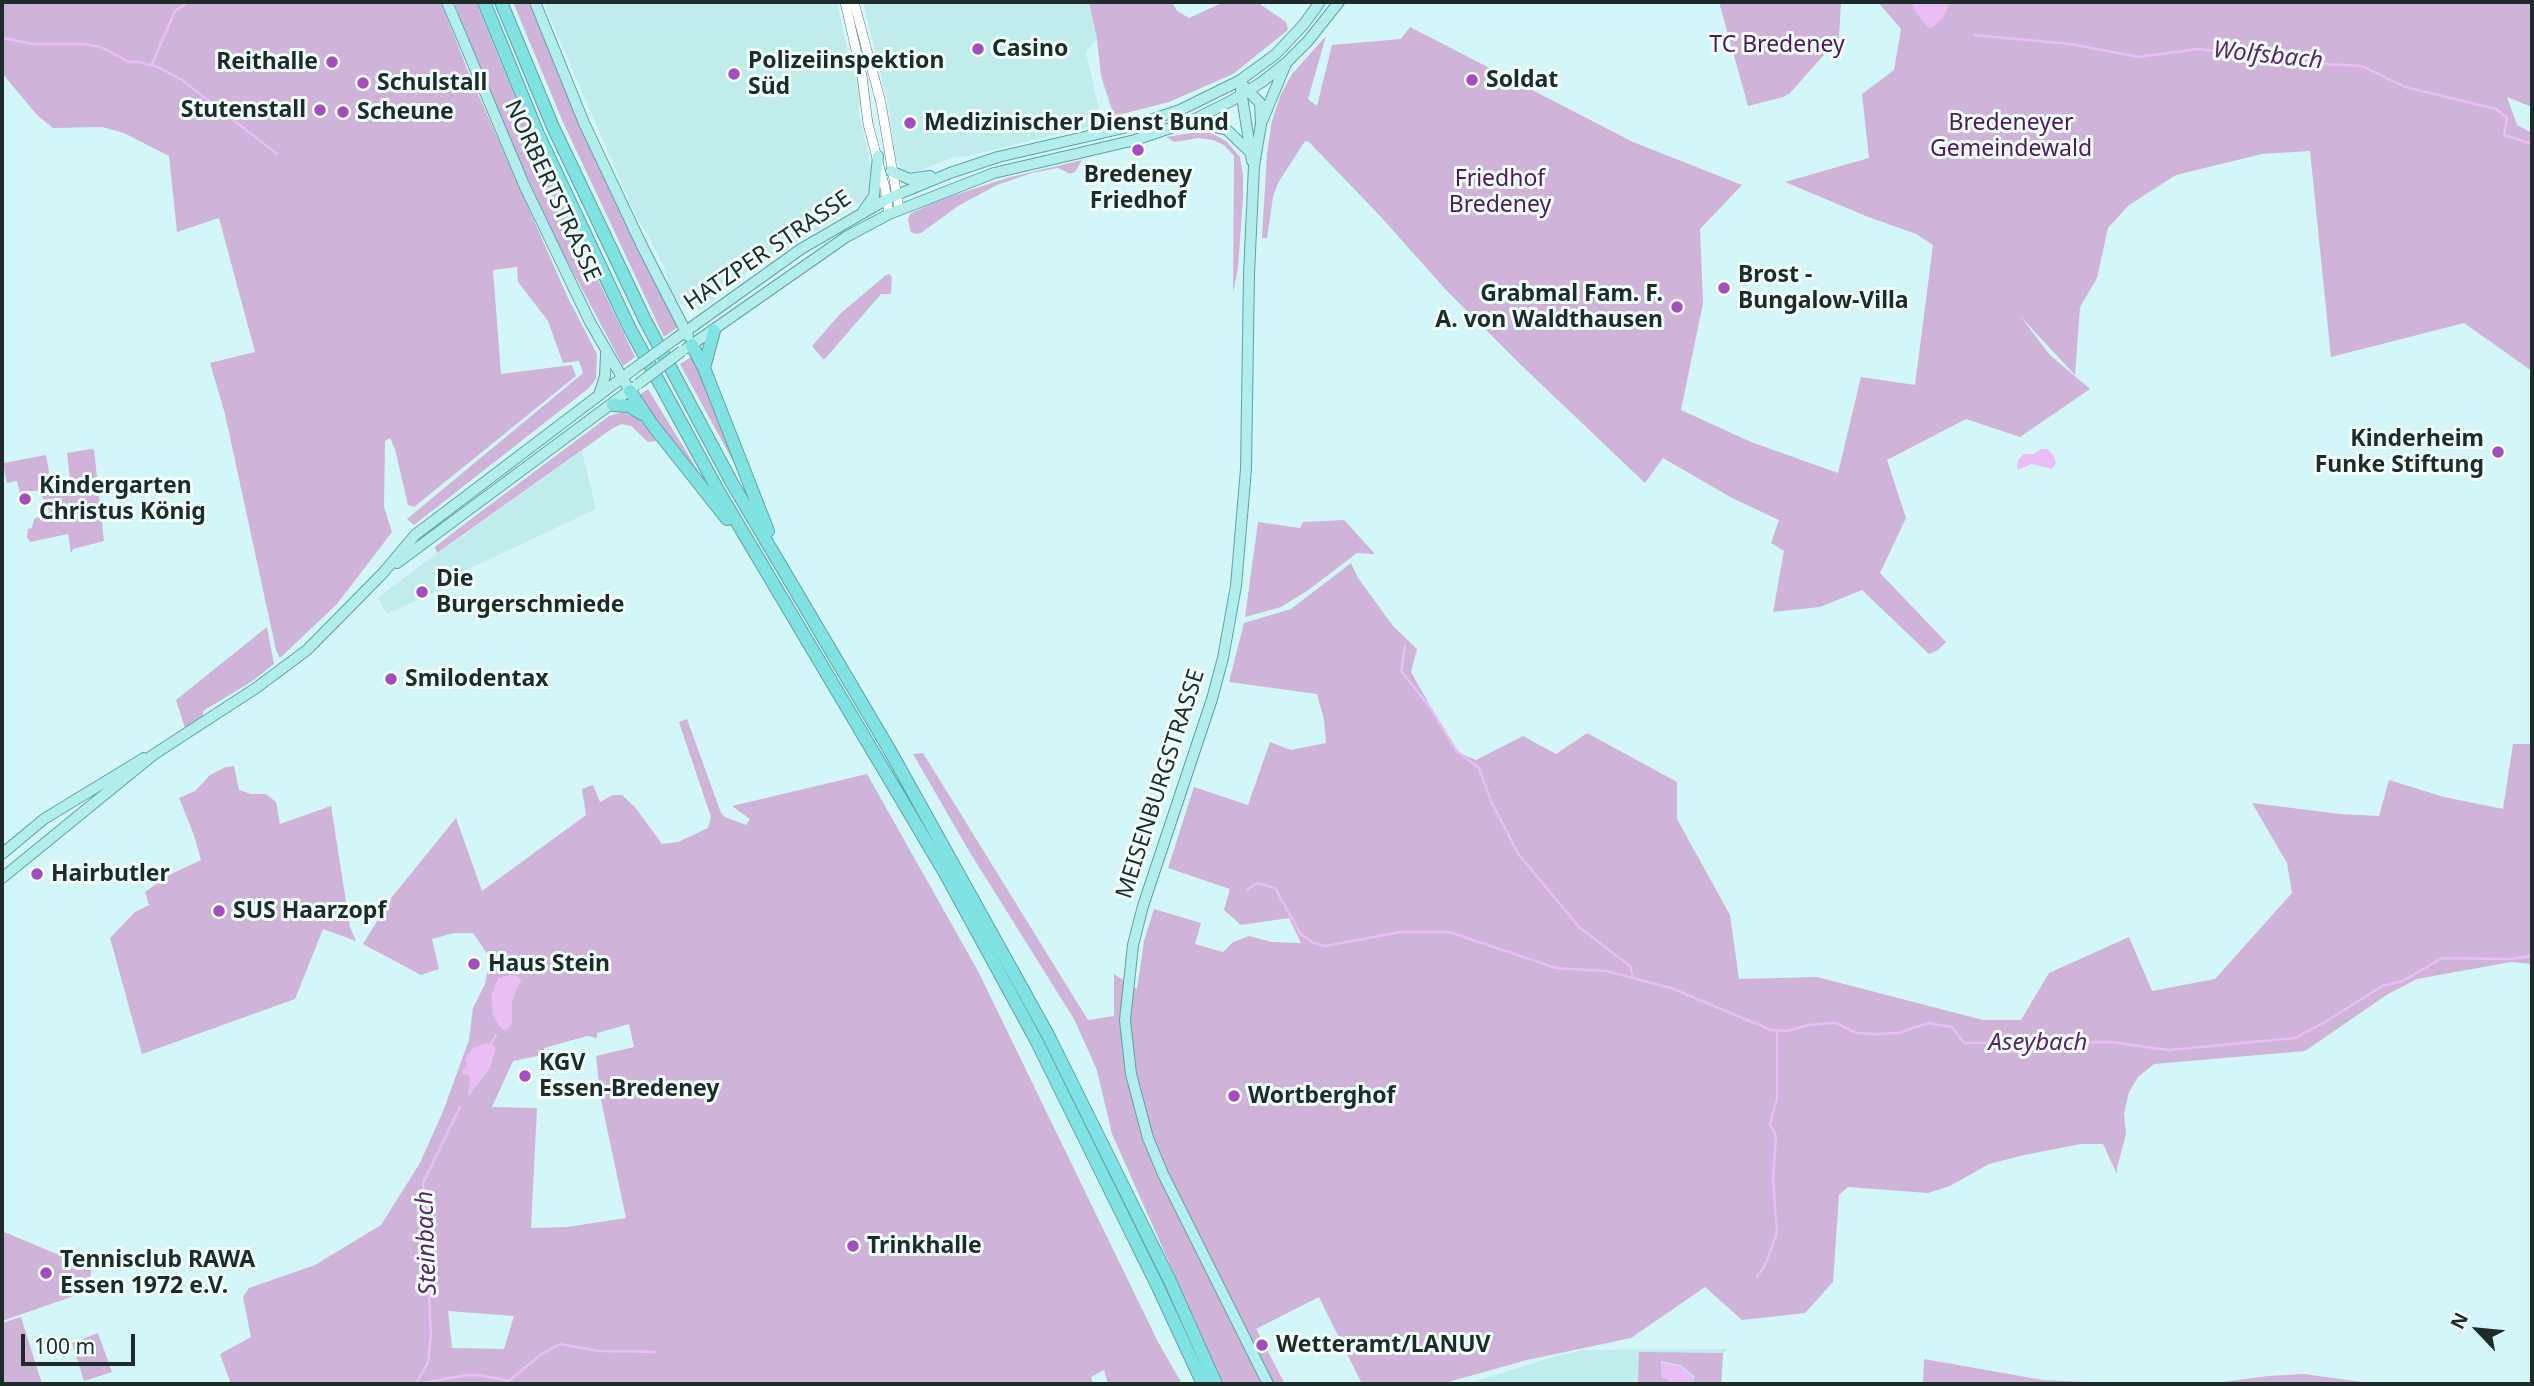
<!DOCTYPE html>
<html>
<head>
<meta charset="utf-8">
<style>
	body { margin:0 }
	#map { position:relative; width:2534px; height:1386px; overflow:hidden; background:#d4f6f6; font-family:"Noto Sans",sans-serif }
	canvas { display:block }
	.frame { position:absolute; inset:0; border:4px solid #1e2b2b; pointer-events:none }
	.north { position:absolute; left:2443px; top:1295px; width:70px; height:70px; -webkit-text-stroke:5px #f1ffff; paint-order:stroke; rotate:296deg; font-size:19px; font-weight:700; line-height:28px; text-align:center; color:#1e2b2b }
	.north::after { content:''; display:block; margin:auto; width:24px; height:32px; background:#1e2b2b; clip-path:polygon(50% 0,100% 100%,50% 72%,0 100%) }
	.scale { position:absolute; left:21px; top:1334px; width:114px; height:32px; box-sizing:border-box; border:4px solid #1e2b2b; border-top:0; padding-left:9px; font-size:21px; line-height:24px; white-space:nowrap; color:#1e2b2b; -webkit-text-stroke:5px #f1ffff; paint-order:stroke }
</style>
</head>
<body>
<div id="map">
<canvas width="2534" height="1386"></canvas>
<div class="frame"></div>
<div class="north">N</div>
<div class="scale">100 m</div>
</div>
<script>
const context = document.querySelector('canvas').getContext('2d');
context.lineJoin = 'round';
function fillPath(path, color) { context.fillStyle = color; context.fill(path, 'evenodd'); }
const shape = rows => new Path2D(rows.map(r => 'M' + r).join(''));
function trace(path, color, width, dash) { context.strokeStyle = color; context.lineWidth = width; context.lineCap = dash ? 'butt' : 'round'; context.setLineDash(dash || []); context.stroke(path); }
function drawText(font, color, halo, rows, align = 'center') {
  context.font = font + ' "Noto Sans",sans-serif'; context.lineWidth = 6; context.setLineDash([]); context.textBaseline = 'middle'; context.strokeStyle = halo; context.fillStyle = color; for (const [text, x, y, turn = 0] of rows) {
    context.save(); context.translate(x, y); context.rotate((+turn || 0) * Math.PI / 180); context.textAlign = isNaN(turn) ? turn : align; if (halo) context.strokeText(text, 0, 0); context.fillText(text, 0, 0); context.restore();
  }
}
fillPath(shape([
	[543,2,837,2,850,62,857,71,862,103,858,107,872,171,870,191,866,198,828,224,746,273,705,308,698,310,685,307,678,302,669,286,664,266,647,234,636,217],
	[863,2,1089,2,1097,39,1086,52,1101,119,1095,125,968,156,952,158,916,172,903,172,895,158,888,104],
	[582,451,596,509,458,574,443,588,387,614,378,598,420,566],
	[1728,1349,1723,1354,1722,1384,1466,1384,1550,1358,1582,1350]
]), '#c0edec');
fillPath(shape([
	[2,2,441,2,467,69,524,198,568,298,597,354,596,379,589,388,414,525,407,519,583,373,579,361,563,363,548,321,518,282,517,267,493,270,501,374,572,365,576,376,414,507,408,505,395,449,390,438,385,441,384,507,392,532,337,604,280,658,276,650,225,414,210,363,255,352,219,218,177,232,169,156,124,133,102,127,53,128,37,115,2,73],
	[454,2,476,2,542,163,635,357,623,366,558,244,505,129],
	[513,2,529,2,576,116,678,327,664,337,562,120],
	[1089,2,1172,2,1177,11,1189,18,1224,2,1257,2,1286,22,1288,30,1233,74,1169,102,1114,116,1101,76,1097,39],
	[1719,2,1841,2,1839,38,1790,93,1783,97,1748,106],
	[1878,2,2532,2,2532,107,2507,97,2517,125,2532,133,2532,371,2464,323,2331,357,2310,151,2262,154,2176,175,2129,205,2108,228,2097,278,2080,307,2075,375,2020,316,2050,355,2090,389,2020,437,1966,419,1887,460,1906,518,1880,573,1946,642,1938,650,1929,654,1862,590,1820,607,1773,612,1784,551,1771,543,1779,520,1732,498,1663,458,1645,483,1522,366,1446,290,1381,217,1309,142,1305,141,1278,183,1273,197,1267,238,1262,238,1267,153,1272,121,1281,94,1292,74,1326,36,1308,99,1317,106,1332,45,1401,39,1410,27,1633,142,1742,185,1700,229,1703,303,1681,410,1751,442,1838,473,1861,377,1915,385,1933,245,1916,234,1866,216,1785,182,1869,158,1862,94,1894,70,1901,29],
	[1191,133,1211,133,1226,141,1240,157,1243,176,1243,197,1238,268,1233,293,1234,156,1224,145,1213,140,1198,138,1175,142,1166,137],
	[1082,160,1075,172,1070,174,1058,168,1032,173,997,185,958,206,921,233,915,234,910,231,908,218,911,213,943,199,1007,178],
	[889,274,892,277,891,294,881,294,824,360,812,346,840,314,886,275],
	[693,356,740,474,680,364],
	[648,389,698,471,693,469,638,396],
	[623,412,639,419,657,441,648,442,631,426,622,424,613,428,437,553,435,547,463,525,609,416],
	[91,449,94,450,104,541,73,549,71,553,68,534,30,542,27,537,28,529,32,528,34,519,50,512,39,491,27,491,20,494,17,481,7,483,3,463,46,455,51,483,70,479,67,453],
	[1344,520,1375,554,1357,553,1307,591,1281,607,1245,617,1258,522,1300,528,1303,522],
	[1351,563,1358,578,1393,626,1417,649,1411,672,1456,752,1476,760,1523,736,1556,754,1587,733,1677,782,1677,819,1730,915,1739,979,1817,977,1983,1020,2021,1020,2049,973,2129,937,2152,991,2215,979,2292,893,2287,863,2252,803,2340,814,2379,816,2389,780,2444,797,2503,809,2513,744,2532,744,2532,964,2511,962,2417,979,2388,994,2305,1051,2154,1064,2138,1077,2129,1092,2124,1113,2126,1134,2117,1168,2117,1174,2103,1144,2081,1144,2024,1155,1989,1164,1950,1186,1928,1193,1848,1187,1839,1195,1833,1282,1805,1313,1742,1320,1705,1287,1631,1338,1527,1360,1441,1384,1362,1384,1319,1297,1256,1329,1285,1384,1223,1384,1112,1134,1097,1070,1074,1019,969,851,913,754,923,753,1088,1020,1114,1016,1114,974,1137,989,1144,941,1154,909,1201,923,1195,944,1223,952,1233,942,1249,936,1272,942,1301,943,1289,918,1241,925,1224,910,1230,889,1168,868,1194,787,1248,805,1270,742,1291,750,1326,743,1324,720,1317,694,1229,682,1244,623,1291,609],
	[267,627,274,664,251,682,203,711,203,716,185,728,176,700],
	[687,719,721,813,725,817,746,825,750,819,732,806,867,774,978,971,1158,1342,1182,1384,1108,1384,1104,1370,1091,1377,1093,1384,231,1384,220,1354,251,1337,243,1297,249,1288,315,1265,381,1225,420,1163,444,1109,469,1040,473,1008,485,984,490,958,473,933,454,933,432,939,439,969,421,975,363,944,392,897,456,818,482,891,586,815,582,789,593,785,600,802,613,795,622,795,635,807,662,844,678,842,708,828,711,817,679,722],
	[629,1024,634,1047,596,1056,600,1095,626,1218,567,1227,531,1228,537,1108,492,1107,513,1061,543,1055,544,1048,587,1036,597,1038,597,1033],
	[448,1311,514,1316,504,1349,452,1348],
	[234,766,239,790,251,794,266,794,276,802,280,824,331,806,350,927,356,941,323,929,295,999,142,1054,110,938,135,912,149,905,145,892,169,875,201,860,194,835,179,798,195,791,210,775,226,767],
	[2,1231,66,1258,93,1262,89,1284,91,1290,2,1321],
	[21,1317,42,1384,2,1384,2,1323],
	[98,1333,112,1372,84,1381,72,1343],
	[1639,1352,1723,1353,1721,1384,1692,1384,1695,1377,1681,1365,1661,1361,1661,1376,1674,1384,1638,1384],
	[1924,1359,2043,1380,2134,1384,1923,1384],
	[2304,1374,2377,1384,2208,1384,2268,1376]
]), '#cfb3d8');
fillPath(shape([
	[1910,2,1949,2,1949,5,1942,19,1931,29,1924,24],
	[2041,449,2047,449,2054,456,2056,463,2052,469,2032,464,2017,470,2018,461,2023,454,2034,454],
	[511,975,517,976,522,981,517,988,512,1003,512,1022,506,1031,500,1027,493,1015,491,996,498,978],
	[486,1043,493,1045,496,1049,493,1058,490,1068,470,1095,468,1095,470,1077,462,1072,467,1064,465,1059,474,1047],
	[1661,1362,1681,1366,1694,1378,1691,1384,1675,1384,1661,1376]
]), '#eabdf7');
trace(shape([
	[1974,35,2070,44,2139,57,2198,49,2307,63,2362,66,2405,87,2496,109,2507,118,2504,135,2532,144],
	[2,38,35,44,84,44,101,47,129,62,139,62,158,67,182,80,277,154],
	[152,64,175,11,188,2],
	[1405,647,1401,671,1429,706,1457,751,1479,768,1492,803,1519,855,1580,928,1630,966,1633,978],
	[1247,890,1257,883,1275,888,1300,933,1313,943,1325,946,1400,932,1449,932,1556,968,1606,971,1671,988,1771,1030,1788,1031,1808,1025,1835,1023,1857,1033,1876,1034,1898,1033,1928,1023,1952,1027,1964,1043,2111,1042,2169,1050,2295,1038,2327,1021,2382,986,2403,981,2442,958,2510,959,2532,956],
	[491,1044,496,1035],
	[1757,1277,1765,1265,1777,1232,1773,1179,1776,1136,1770,1124,1777,1099,1777,1030],
	[416,1384,428,1362,431,1335,423,1183,460,1107],
	[418,1384,466,1375,479,1375,509,1381,540,1355,560,1344,598,1351,656,1352]
]), '#eabdf7', 2.5);
const minor = shape([
	[845,2,862,76,868,124,885,188,889,214],
	[854,2,881,103,899,209]
]);
const major = shape([
	[447,2,525,187,590,322,630,391],
	[535,2,584,123,643,248,688,336],
	[1239,81,1260,103,1261,124,1254,166,1249,274,1246,469,1236,586,1223,658,1212,699,1143,906,1133,945,1125,1020,1131,1074,1148,1138,1163,1174,1268,1384],
	[1241,90,1252,161],
	[1263,119,1285,66],
	[1191,121,1227,130,1250,152],
	[891,171,909,179,930,176],
	[864,210,874,196,878,156],
	[675,339,801,249,887,199,950,173,998,157,1132,126,1180,110,1239,81,1276,54,1304,24,1320,2],
	[687,348,846,237,889,214,994,173,1135,140,1191,121,1231,101,1262,82,1286,63,1308,41,1339,2],
	[600,392,605,376,606,354],
	[397,563,634,387],
	[2,854,44,819,144,758],
	[2,878,153,755,256,688,307,650,383,573,415,535,631,371]
]);
const highway = shape([
	[484,2,538,134,629,327,719,492,945,873,1036,1040,1158,1287,1203,1384],
	[501,2,553,127,645,320,732,483,889,749,1048,1035,1170,1281,1216,1384],
	[692,345,704,368,768,531],
	[704,368,714,331],
	[630,391,651,423,727,519],
	[613,405,629,406,642,414]
]);
trace(minor, '#587877', 10);
trace(major, '#5ea2a2', 12);
trace(highway, '#5ea2a2', 14);
trace(minor, '#fff', 9);
trace(major, '#b3eeee', 10);
trace(highway, '#81e2e2', 12);
const majorBridge = shape([
	[631,371,675,339],
	[638,384,682,351]
]);
trace(majorBridge, '#5ea2a2', 12, []);
trace(majorBridge, '#b3eeee', 10);
for (const [x, y, r, color] of [
	[978,49,7,"#a34ebc"],
	[332,62,7,"#a34ebc"],
	[734,74,7,"#a34ebc"],
	[1472,80,7,"#a34ebc"],
	[363,83,7,"#a34ebc"],
	[320,110,7,"#a34ebc"],
	[343,112,7,"#a34ebc"],
	[910,123,7,"#a34ebc"],
	[1138,150,7,"#a34ebc"],
	[1724,288,7,"#a34ebc"],
	[1677,307,7,"#a34ebc"],
	[2498,452,7,"#a34ebc"],
	[25,499,7,"#a34ebc"],
	[422,592,7,"#a34ebc"],
	[391,679,7,"#a34ebc"],
	[37,874,7,"#a34ebc"],
	[219,911,7,"#a34ebc"],
	[474,964,7,"#a34ebc"],
	[525,1076,7,"#a34ebc"],
	[1234,1096,7,"#a34ebc"],
	[853,1246,7,"#a34ebc"],
	[46,1273,7,"#a34ebc"],
	[1262,1345,7,"#a34ebc"]
]) { const dot = new Path2D(); dot.arc(x, y, r, 0, 2 * Math.PI); context.fillStyle = color; context.fill(dot); trace(dot, '#f1ffff', 2.5); }
drawText('23px', '#4e195d', '#f1ffff', [
	["TC Bredeney",1777,45],
	["Bredeneyer",2011,123],
	["Gemeindewald",2011,149],
	["Friedhof",1500,179],
	["Bredeney",1500,205]
]);
drawText('bold 23px', '#1e2b2b', '#f1ffff', [
	["Casino",992,49],
	["Polizeiinspektion",748,61],
	["Süd",748,87],
	["Reithalle",318,62,"right"],
	["Soldat",1486,80],
	["Schulstall",377,83],
	["Stutenstall",306,110,"right"],
	["Scheune",357,112],
	["Medizinischer Dienst Bund",924,123],
	["Bredeney",1138,175,"center"],
	["Friedhof",1138,201,"center"],
	["Brost -",1738,275],
	["Bungalow-Villa",1738,301],
	["Grabmal Fam. F.",1663,294,"right"],
	["A. von Waldthausen",1663,320,"right"],
	["Kinderheim",2484,439,"right"],
	["Funke Stiftung",2484,465,"right"],
	["Kindergarten",39,486],
	["Christus König",39,512],
	["Die",436,579],
	["Burgerschmiede",436,605],
	["Smilodentax",405,679],
	["Hairbutler",51,874],
	["SUS Haarzopf",233,911],
	["Haus Stein",488,964],
	["KGV",539,1063],
	["Essen-Bredeney",539,1089],
	["Wortberghof",1248,1096],
	["Trinkhalle",867,1246],
	["Tennisclub RAWA",60,1260],
	["Essen 1972 e.V.",60,1286],
	["Wetteramt/LANUV",1276,1345]
], 'left');
drawText('23px', '#1e2b2b', '#f1ffff', [
	["NORBERTSTRASSE",552,191,65],
	["HATZPER STRASSE",768,251,-34],
	["MEISENBURGSTRASSE",1161,784,-72]
]);
drawText('italic 24px', '#5a2569', '#f1ffff', [
	["Wolfsbach",2268,56,6],
	["Aseybach",2038,1043],
	["Steinbach",427,1243,-92]
]);
</script>
</body>
</html>
